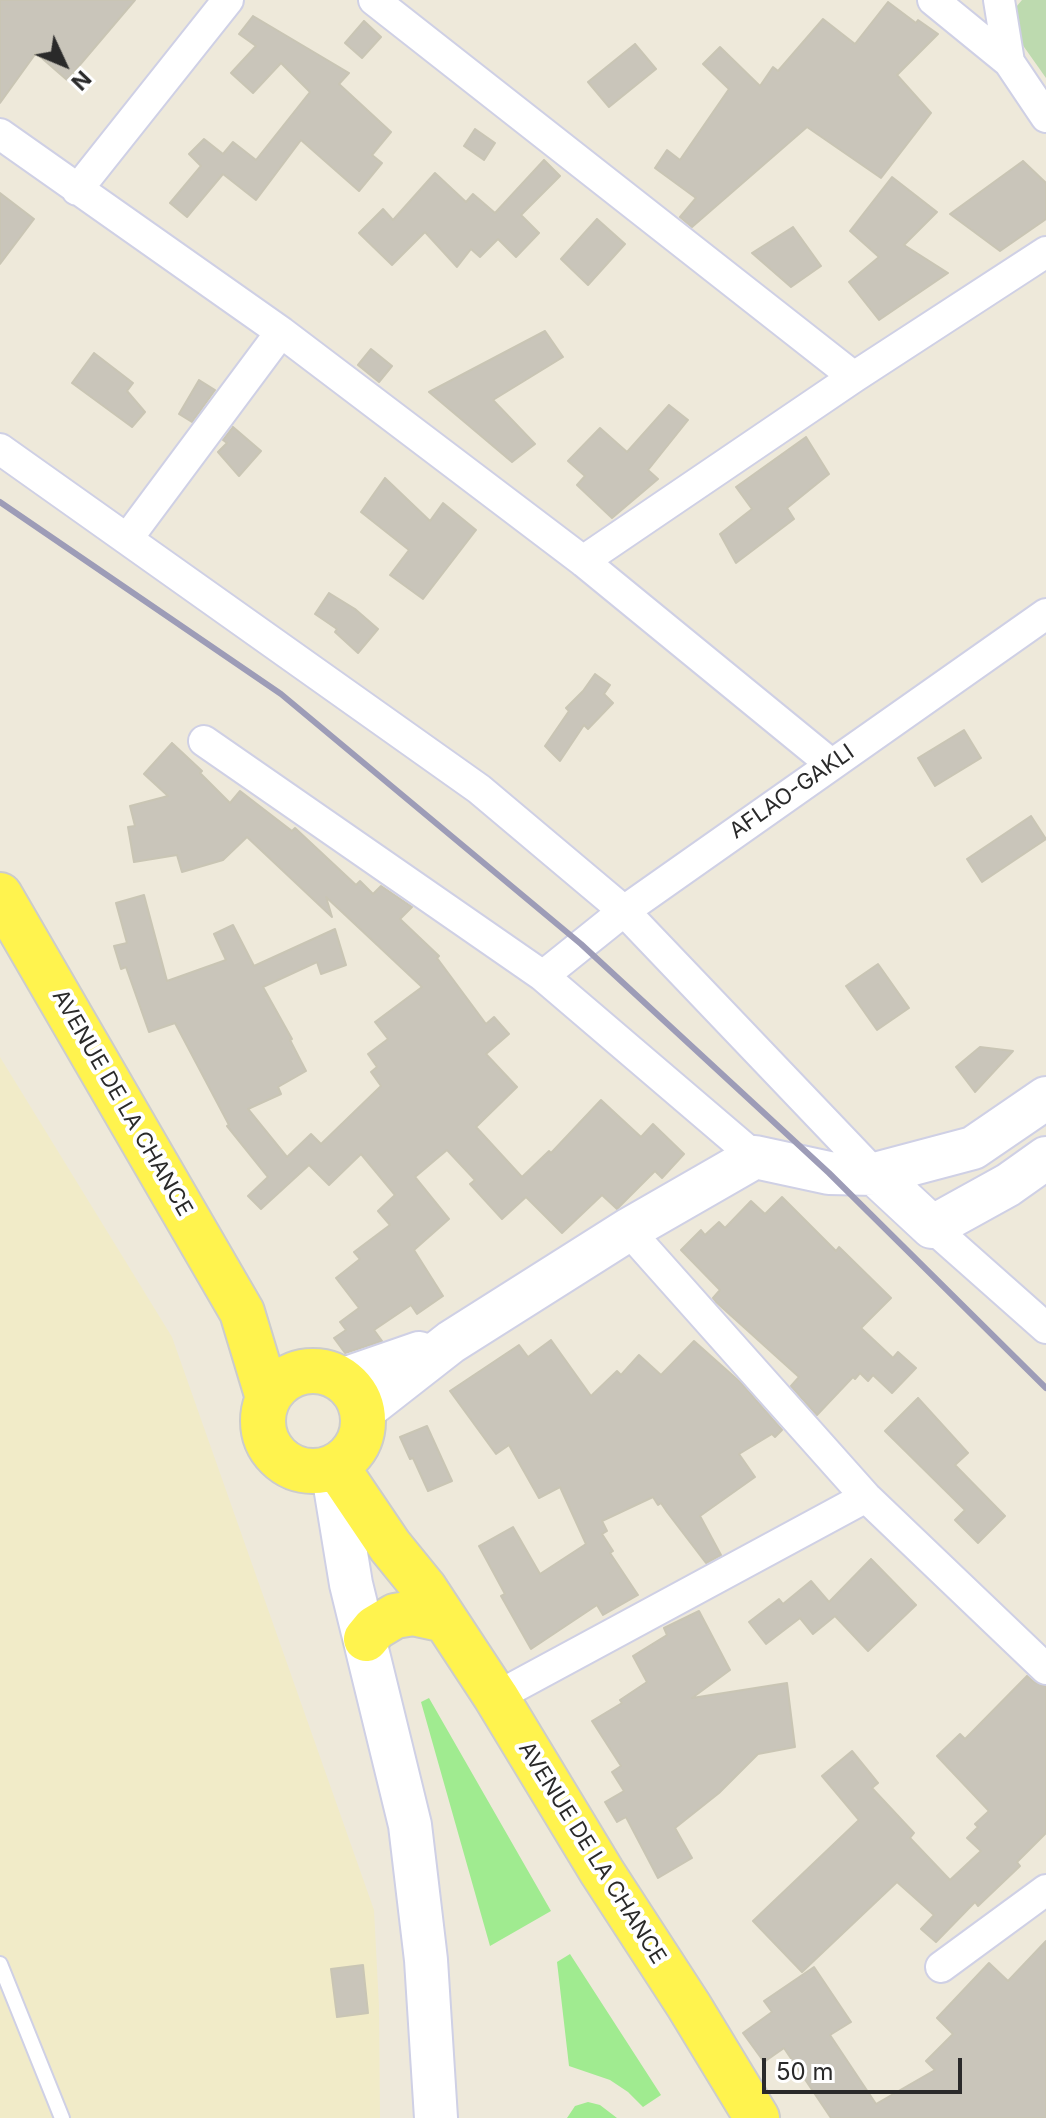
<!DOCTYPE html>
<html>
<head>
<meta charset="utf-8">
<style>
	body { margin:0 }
	#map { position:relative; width:1046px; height:2118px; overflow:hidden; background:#eee9da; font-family:Inter,sans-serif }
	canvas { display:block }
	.north { position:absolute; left:24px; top:24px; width:80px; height:80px; -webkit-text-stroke:6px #fff; paint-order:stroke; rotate:134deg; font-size:22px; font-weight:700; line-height:32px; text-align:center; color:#2a2a2a }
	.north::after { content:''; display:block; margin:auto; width:28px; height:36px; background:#2a2a2a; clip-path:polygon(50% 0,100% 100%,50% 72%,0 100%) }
	.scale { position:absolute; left:762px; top:2058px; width:200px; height:36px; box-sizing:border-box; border:4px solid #2a2a2a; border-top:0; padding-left:10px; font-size:24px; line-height:28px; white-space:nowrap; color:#2a2a2a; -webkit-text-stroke:6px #fff; paint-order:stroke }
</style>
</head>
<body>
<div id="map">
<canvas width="1046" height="2118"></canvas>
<div class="north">N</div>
<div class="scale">50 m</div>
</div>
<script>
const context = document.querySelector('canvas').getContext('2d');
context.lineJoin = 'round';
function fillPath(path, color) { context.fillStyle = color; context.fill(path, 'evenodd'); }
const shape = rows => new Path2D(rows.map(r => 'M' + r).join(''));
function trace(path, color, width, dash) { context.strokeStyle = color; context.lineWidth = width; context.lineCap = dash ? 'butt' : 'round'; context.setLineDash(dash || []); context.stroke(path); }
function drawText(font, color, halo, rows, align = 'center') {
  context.font = font + ' Inter,sans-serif'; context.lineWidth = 8; context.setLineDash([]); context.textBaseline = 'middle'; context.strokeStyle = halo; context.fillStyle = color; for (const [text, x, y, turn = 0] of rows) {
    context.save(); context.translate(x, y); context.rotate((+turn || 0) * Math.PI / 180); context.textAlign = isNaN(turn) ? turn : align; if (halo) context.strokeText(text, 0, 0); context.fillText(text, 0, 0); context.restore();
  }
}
fillPath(shape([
	[0,1057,172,1337,374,1910,379,2006,380,2118,0,2118]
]), '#f1ebc8');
fillPath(shape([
	[429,1698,551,1911,490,1946,421,1702],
	[570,1954,661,2095,643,2107,628,2092,610,2080,569,2066,557,1962],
	[588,2102,600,2105,617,2118,567,2118,575,2106]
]), '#a0eb90');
fillPath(shape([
	[1022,0,1046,0,1046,78,1005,20]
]), '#bddaaf');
const building = shape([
	[0,0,135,0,67,80,36,53,0,103,0,0],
	[888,2,916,23,918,20,938,34,897,75,931,113,881,178,807,127,692,227,680,217,696,198,655,168,667,150,680,160,729,89,703,64,720,47,760,86,773,67,778,71,823,19,855,44,888,2],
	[253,16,349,73,339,84,391,132,372,155,382,163,359,191,301,140,256,200,223,174,187,217,170,203,201,166,189,154,204,139,223,154,233,142,256,160,310,92,281,63,253,93,231,73,256,46,239,34,253,16],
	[364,21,381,37,362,58,345,43,364,21],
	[635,44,656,69,609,107,588,82,635,44],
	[475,129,495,143,484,160,464,146,475,129],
	[544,160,560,176,521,215,539,233,516,257,498,239,480,257,471,249,457,267,425,232,392,265,359,233,383,209,393,220,435,173,466,202,473,194,495,213,544,160],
	[1023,161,1046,183,1046,219,1000,251,950,214,1023,161],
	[892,177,937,212,904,245,948,273,879,320,849,282,879,257,850,231,892,177],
	[0,193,34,219,0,264,0,193],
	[597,219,625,244,588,285,561,259,597,219],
	[793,227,821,266,791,287,752,253,793,227],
	[545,331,563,357,493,400,535,444,512,462,429,392,545,331],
	[371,349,392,366,379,382,358,365,371,349],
	[94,353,133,383,127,391,145,412,132,427,72,383,94,353],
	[199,380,215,390,192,422,179,414,199,380],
	[669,405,688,420,648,470,658,479,612,518,577,485,585,476,568,461,600,428,627,452,669,405],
	[233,427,261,451,239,476,218,452,227,443,223,440,233,427],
	[806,437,829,474,787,508,794,519,736,563,720,534,752,509,736,487,806,437],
	[385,478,430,521,443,503,476,530,423,599,390,575,409,550,361,512,385,478],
	[329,593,355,609,378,629,358,653,335,632,337,629,315,614,329,593],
	[595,674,610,685,604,694,613,703,588,729,584,725,560,761,545,746,569,711,566,708,583,691,595,674],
	[964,730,981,758,935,786,918,758,964,730],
	[172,743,202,771,200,773,230,803,240,791,292,831,295,828,356,885,360,881,373,894,381,886,412,907,400,919,439,956,437,958,486,1024,494,1017,509,1034,486,1054,517,1087,476,1127,522,1177,549,1151,551,1153,601,1100,641,1137,653,1124,684,1154,662,1178,655,1171,617,1209,602,1195,562,1233,526,1197,502,1219,470,1184,475,1180,447,1150,415,1177,449,1219,414,1250,443,1296,417,1314,411,1305,374,1330,382,1341,345,1353,334,1338,346,1330,340,1322,359,1308,336,1278,360,1259,354,1252,390,1225,378,1211,395,1195,361,1154,329,1185,309,1165,261,1209,248,1196,268,1177,227,1126,229,1125,175,1023,149,1032,126,967,121,969,114,946,127,943,116,903,144,895,167,981,226,960,214,934,233,925,254,966,335,929,346,965,321,974,317,962,263,987,292,1039,290,1040,306,1071,278,1087,281,1094,248,1109,287,1157,311,1134,321,1144,381,1086,371,1072,377,1067,368,1054,388,1039,375,1022,422,987,326,897,332,917,247,837,223,860,182,872,177,855,134,862,128,827,135,826,130,806,168,796,144,774,172,743],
	[1031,816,1046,839,982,882,967,859,1031,816],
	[878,964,909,1008,877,1030,846,986,878,964],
	[980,1047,1013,1051,975,1092,956,1067,980,1047],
	[782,1197,836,1251,839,1247,891,1298,861,1328,893,1358,898,1352,916,1368,892,1393,873,1375,868,1381,860,1373,855,1379,853,1377,817,1415,791,1386,799,1377,716,1302,713,1298,720,1290,681,1250,701,1230,705,1235,719,1222,725,1228,751,1201,765,1214,782,1197],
	[551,1340,591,1396,617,1371,621,1375,639,1355,661,1375,694,1341,740,1382,782,1430,775,1437,772,1434,739,1454,755,1477,700,1516,721,1555,706,1563,667,1512,661,1503,658,1505,653,1497,602,1521,607,1531,602,1534,613,1551,610,1553,638,1595,603,1615,597,1605,531,1649,501,1596,505,1594,479,1546,513,1527,540,1574,586,1544,560,1487,539,1498,509,1445,496,1454,450,1391,519,1345,528,1357,551,1340],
	[918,1398,968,1453,955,1465,1005,1516,978,1543,955,1520,965,1510,885,1431,918,1398],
	[427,1426,452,1481,428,1491,413,1458,410,1459,400,1437,427,1426],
	[871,1559,916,1605,868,1651,835,1616,813,1634,800,1618,766,1644,749,1622,779,1599,783,1604,811,1581,829,1602,871,1559],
	[699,1611,730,1670,692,1698,787,1683,795,1747,758,1754,719,1793,675,1828,692,1858,658,1878,626,1817,617,1822,605,1802,624,1791,612,1772,621,1766,592,1721,622,1703,620,1700,647,1682,633,1656,667,1635,664,1628,699,1611],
	[1027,1676,1034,1682,1046,1686,1046,1833,1017,1862,1020,1866,978,1906,975,1902,936,1942,921,1929,934,1915,897,1882,802,1972,753,1921,859,1820,822,1776,852,1751,878,1783,872,1788,914,1833,910,1838,950,1880,981,1851,967,1838,978,1827,975,1824,989,1811,937,1756,960,1734,965,1739,1027,1676],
	[1046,1941,1046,2118,831,2118,784,2048,764,2062,743,2033,772,2012,764,2001,814,1967,851,2022,830,2035,876,2104,935,2070,926,2061,953,2034,937,2018,989,1963,1008,1981,1046,1941],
	[363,1965,368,2013,337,2017,331,1969,363,1965]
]);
fillPath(building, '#c9c5ba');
trace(building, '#c9c5b4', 2);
const lane = shape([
	[0,1964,62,2118]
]);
const street = shape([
	[374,0,854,377],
	[933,0,1009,62,1046,117],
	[999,0,1009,62],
	[0,134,281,332,583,561,831,764],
	[77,190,228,0],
	[0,449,479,789,624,911,875,1174],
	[127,539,281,332],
	[583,561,854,377,1046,252],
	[204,741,543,976,755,1157],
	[543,976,624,911,1046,614],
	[932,1227,1046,1328],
	[628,1230,866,1497,1046,1669],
	[496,1697,866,1497],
	[941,1967,1046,1890]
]);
const secondary = shape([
	[875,1174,932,1227,1008,1185,1046,1158],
	[341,1380,419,1353],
	[364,1410,451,1342,628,1230,755,1157,829,1173,875,1174,973,1148,1046,1098],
	[332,1468,351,1584,410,1825,426,1960,436,2118]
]);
const primary = shape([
	[0,895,242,1312,268,1398],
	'263 1421a50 50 0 1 1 100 0a50 50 0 1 1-100 0Z',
	[336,1466,390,1546,425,1589,496,1697,602,1872,689,2006,757,2118],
	[366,1639,375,1628,395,1616,413,1613,445,1620]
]);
trace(lane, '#cfd0e5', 18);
trace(street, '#cfd0e5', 34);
trace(secondary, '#cfd0e5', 46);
trace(primary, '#ccc', 48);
trace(lane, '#fff', 14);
trace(street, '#fff', 30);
trace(secondary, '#fff', 42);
trace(primary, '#fff34e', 44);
trace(shape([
	[0,502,281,694,581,944,829,1173,1046,1388]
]), '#9d9cb7', 6);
drawText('22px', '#2a2a2a', '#fff', [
	["AFLAO-GAKLI",792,792,-35],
	["AVENUE DE LA CHANCE",122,1103,60],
	["AVENUE DE LA CHANCE",592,1853,58]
]);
</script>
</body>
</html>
